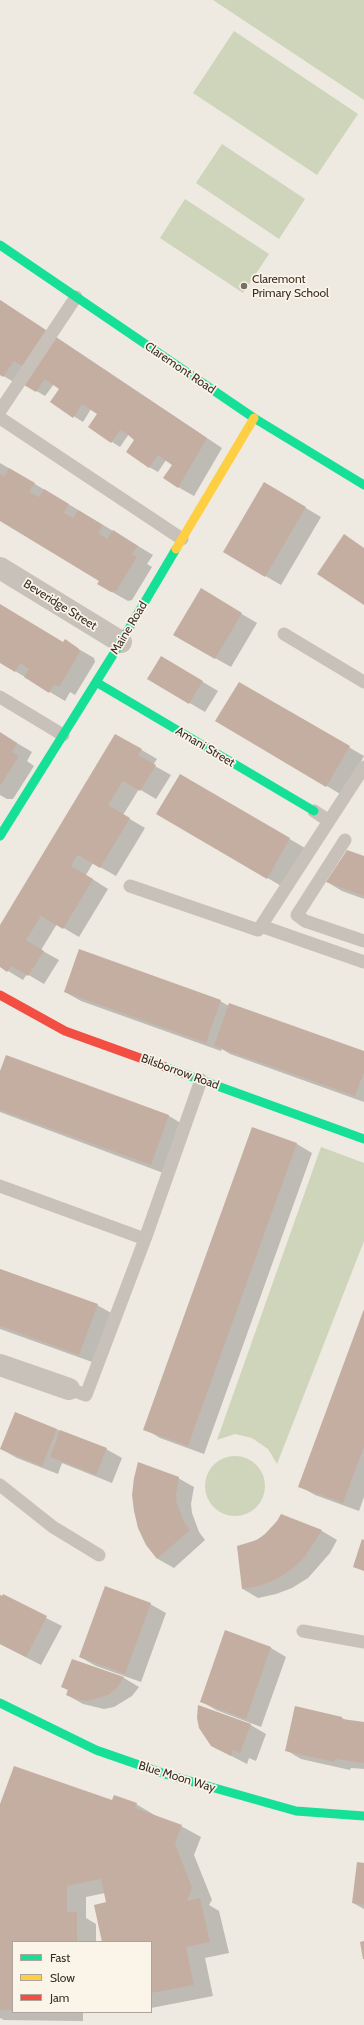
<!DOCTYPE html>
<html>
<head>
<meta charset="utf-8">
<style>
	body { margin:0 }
	#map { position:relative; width:364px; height:2025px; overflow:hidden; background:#eee9e1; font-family:Cabin,sans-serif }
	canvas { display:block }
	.legend { position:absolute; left:12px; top:1941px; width:140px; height:72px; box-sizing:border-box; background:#fbf4e8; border:1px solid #ada59b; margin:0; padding:5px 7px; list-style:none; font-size:12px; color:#392e27 }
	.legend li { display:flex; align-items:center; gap:8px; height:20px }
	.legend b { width:20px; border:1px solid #ada59b }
</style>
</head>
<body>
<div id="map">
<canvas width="364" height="2025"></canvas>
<ul class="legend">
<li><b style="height:5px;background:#16e098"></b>Fast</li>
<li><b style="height:5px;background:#ffcf43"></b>Slow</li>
<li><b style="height:5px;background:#f24e42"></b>Jam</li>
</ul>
</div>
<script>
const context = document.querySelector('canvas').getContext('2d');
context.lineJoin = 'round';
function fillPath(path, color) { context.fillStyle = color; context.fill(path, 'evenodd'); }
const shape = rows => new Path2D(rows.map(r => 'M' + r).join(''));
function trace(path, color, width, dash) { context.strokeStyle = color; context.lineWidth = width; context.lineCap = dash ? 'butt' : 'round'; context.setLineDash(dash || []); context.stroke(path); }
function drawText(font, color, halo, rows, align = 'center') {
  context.font = font + ' Cabin,sans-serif'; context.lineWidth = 3.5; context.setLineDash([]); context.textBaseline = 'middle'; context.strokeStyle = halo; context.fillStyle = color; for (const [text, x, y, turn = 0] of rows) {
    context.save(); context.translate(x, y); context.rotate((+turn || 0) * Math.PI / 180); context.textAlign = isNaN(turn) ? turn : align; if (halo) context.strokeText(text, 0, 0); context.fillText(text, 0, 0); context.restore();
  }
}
fillPath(shape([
	[213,0,364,0,364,100],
	[234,31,358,114,317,175,193,93],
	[222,144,305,199,279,239,196,183],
	[185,199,269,254,243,293,160,238],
	[321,1147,364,1163,364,1241,277,1464,268,1449,252,1438,235,1434,217,1440],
	'205 1486a30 30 0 1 1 60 0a30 30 0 1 1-60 0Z'
]), '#ced5ba');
fillPath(shape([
	[0,300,222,448,194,496,178,487,173,464,166,460,158,472,149,467,136,439,129,434,120,447,89,427,98,414,91,409,83,422,51,402,60,389,54,384,45,396,25,384,19,385,0,374],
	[0,463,153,555,147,564,152,567,132,600,128,601,98,584,100,581,0,520],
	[265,484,321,517,281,585,224,552],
	[201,590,257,623,231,667,174,635],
	[0,605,63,643,65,641,94,658,95,662,75,695,70,692,65,701,0,662],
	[161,657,218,691,205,712,149,679],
	[239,683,364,756,342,795,217,721],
	[0,733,32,752,27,761,34,766,13,799,7,799,0,795],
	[116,735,157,759,153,765,171,775,156,799,139,789,123,815,145,828,116,876,93,863,86,875,108,889,79,937,57,924,41,950,59,960,44,984,27,974,23,980,0,966,0,927],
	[180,775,305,848,283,887,157,813],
	[364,858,364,899,342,891,327,882],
	[65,992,220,1001,229,1006,364,1052,364,1102,230,1054,222,1049,221,1051,81,1001],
	[6,1056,169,1116,184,1125,166,1174,0,1112,0,1074],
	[253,1128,297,1144,312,1153,204,1454,160,1438,145,1429],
	[0,1269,97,1305,113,1314,95,1363,0,1329],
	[364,1311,364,1497,359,1511,315,1495,299,1486],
	[56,1429,106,1449,122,1458,112,1483,62,1463,58,1474,17,1458,1,1449],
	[178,1478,194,1487,191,1504,192,1513,199,1532,205,1540,174,1568,158,1559,147,1544],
	[322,1531,337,1540,330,1553,308,1578,292,1588,276,1594,258,1598,243,1589,248,1544,266,1535],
	[0,1595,62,1626,41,1665,0,1644],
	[150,1604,166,1613,141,1682,96,1666,80,1657],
	[226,1632,271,1648,286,1657,261,1727,216,1710,201,1701],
	[72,1660,124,1678,139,1687,132,1696,114,1707,104,1709,83,1704,67,1695],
	[295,1707,342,1718,348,1721,364,1723,364,1769,351,1768,350,1770,301,1759,286,1750],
	[249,1724,266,1734,256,1761,249,1758,247,1764,212,1746],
	[113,1802,136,1804,156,1816,181,1826,201,1837,194,1855,212,1900,209,1905,219,1911,229,1953,205,1958,213,1996,151,2008,151,1942,103,1942,107,1902,105,1893,86,1897,86,1918,96,1924,96,1942,13,1942,13,2012,83,2012,83,2021,4,2020,0,2018,0,1807],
	[364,1864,364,1909,353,1903]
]), '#0003');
fillPath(shape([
	[0,300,46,330,22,366,14,361,3,377,0,375],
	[56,337,207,438,178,488,163,478,172,465,158,455,149,468,126,452,134,440,127,434,120,430,111,443,88,427,97,414,82,404,73,418,50,402,59,389,45,379,36,392,24,385],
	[9,468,35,483,29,492,39,497,44,489,69,504,64,513,73,518,78,510,103,525,98,533,107,539,113,530,138,546,132,554,137,557,116,591,111,592,97,584,99,581,0,521,0,474,4,477],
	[264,482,306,507,265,577,223,552],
	[344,534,364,548,364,605,317,574],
	[201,588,242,613,215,659,173,635],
	[0,604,63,642,65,639,78,648,80,652,59,687,54,684,49,693,24,677,29,669,20,663,15,672,0,663],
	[161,656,203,681,189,704,147,679],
	[239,682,350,746,326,787,215,721],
	[0,732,17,743,12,752,19,756,0,786],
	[115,734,142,749,138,755,156,765,140,791,123,781,108,805,130,818,100,868,78,855,74,860,71,866,93,879,63,929,41,916,26,940,44,951,28,976,11,966,7,972,0,967,0,925],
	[180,774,290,838,267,879,156,814],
	[347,850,364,856,364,896,326,882],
	[79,949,221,1000,206,1043,64,992],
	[229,1003,364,1051,364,1072,355,1096,214,1046],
	[6,1055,169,1115,151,1165,0,1110,0,1071],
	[252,1127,297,1143,188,1446,143,1430],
	[0,1269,98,1304,79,1355,0,1326],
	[364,1309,364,1447,343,1503,298,1487],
	[15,1412,57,1429,42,1466,0,1449],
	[60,1430,107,1448,96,1475,50,1457],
	[138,1462,179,1477,176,1494,177,1504,184,1522,190,1530,157,1559,146,1545,138,1528,134,1511,132,1495,134,1478],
	[281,1514,322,1530,304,1558,292,1569,277,1579,259,1586,242,1589,237,1546,257,1540,265,1534,277,1521],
	[362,1539,364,1540,364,1571,353,1567],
	[105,1586,151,1603,125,1674,79,1657],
	[3,1594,47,1616,26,1657,0,1644,0,1595,2,1596],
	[225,1630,271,1647,246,1719,200,1702],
	[72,1659,124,1677,117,1688,108,1695,87,1701,76,1699,66,1695,68,1690,61,1687],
	[198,1705,251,1724,240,1753,233,1750,231,1756,211,1746,199,1728,197,1718],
	[295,1706,342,1717,342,1719,364,1722,364,1763,335,1759,334,1762,285,1751],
	[14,1766,112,1800,114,1795,137,1803,135,1808,182,1825,175,1843,192,1888,187,1901,200,1898,210,1942,186,1947,194,1985,151,1993,151,1942,102,1942,94,1905,106,1902,101,1879,67,1886,67,1912,77,1912,77,1942,13,1942,13,2010,0,2010,0,1804],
	[357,1862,364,1863,364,1905,352,1903],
	[364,1941,364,1959,363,1959,360,1942]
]), '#c4aea1');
trace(shape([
	[0,411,76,297],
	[0,418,182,539],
	[284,634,364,682],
	[0,697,63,735],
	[314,811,329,821,261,926,364,962],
	[329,821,364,767],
	[345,840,297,915,305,921,364,941],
	[130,886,258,930,261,926],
	[0,1186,145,1239],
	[69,1389,86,1395,145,1239,201,1080],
	[0,1485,53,1527,99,1555],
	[303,1631,364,1642]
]), '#c8c1ba', 13);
trace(shape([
	[0,568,121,642],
	[0,1365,69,1389]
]), '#c8c1ba', 22);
trace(shape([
	[0,245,254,418,364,485],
	[96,682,314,811],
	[0,836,121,642,176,549],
	[165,1067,364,1139],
	[0,1703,96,1750,165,1774,296,1811,364,1816]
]), '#16e098', 9);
trace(shape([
	[176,549,254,418]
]), '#ffcf43', 9);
trace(shape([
	[0,995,65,1031,165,1067]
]), '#f24e42', 9);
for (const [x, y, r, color] of [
	[244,286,4,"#786f68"]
]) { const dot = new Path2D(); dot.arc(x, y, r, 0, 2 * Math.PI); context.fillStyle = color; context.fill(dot); trace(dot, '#fbf4e8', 1.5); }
drawText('12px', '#392e27', '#fbf4e8', [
	["Claremont",252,279],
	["Primary School",252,293]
], 'left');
drawText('12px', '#392e27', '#fbf4e8', [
	["Claremont Road",180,368,34],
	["Beveridge Street",60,605,32],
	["Maine Road",129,628,-59],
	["Amani Street",205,747,31],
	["Bilsborrow Road",180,1072,20],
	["Blue Moon Way",177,1777,17]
]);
</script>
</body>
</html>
